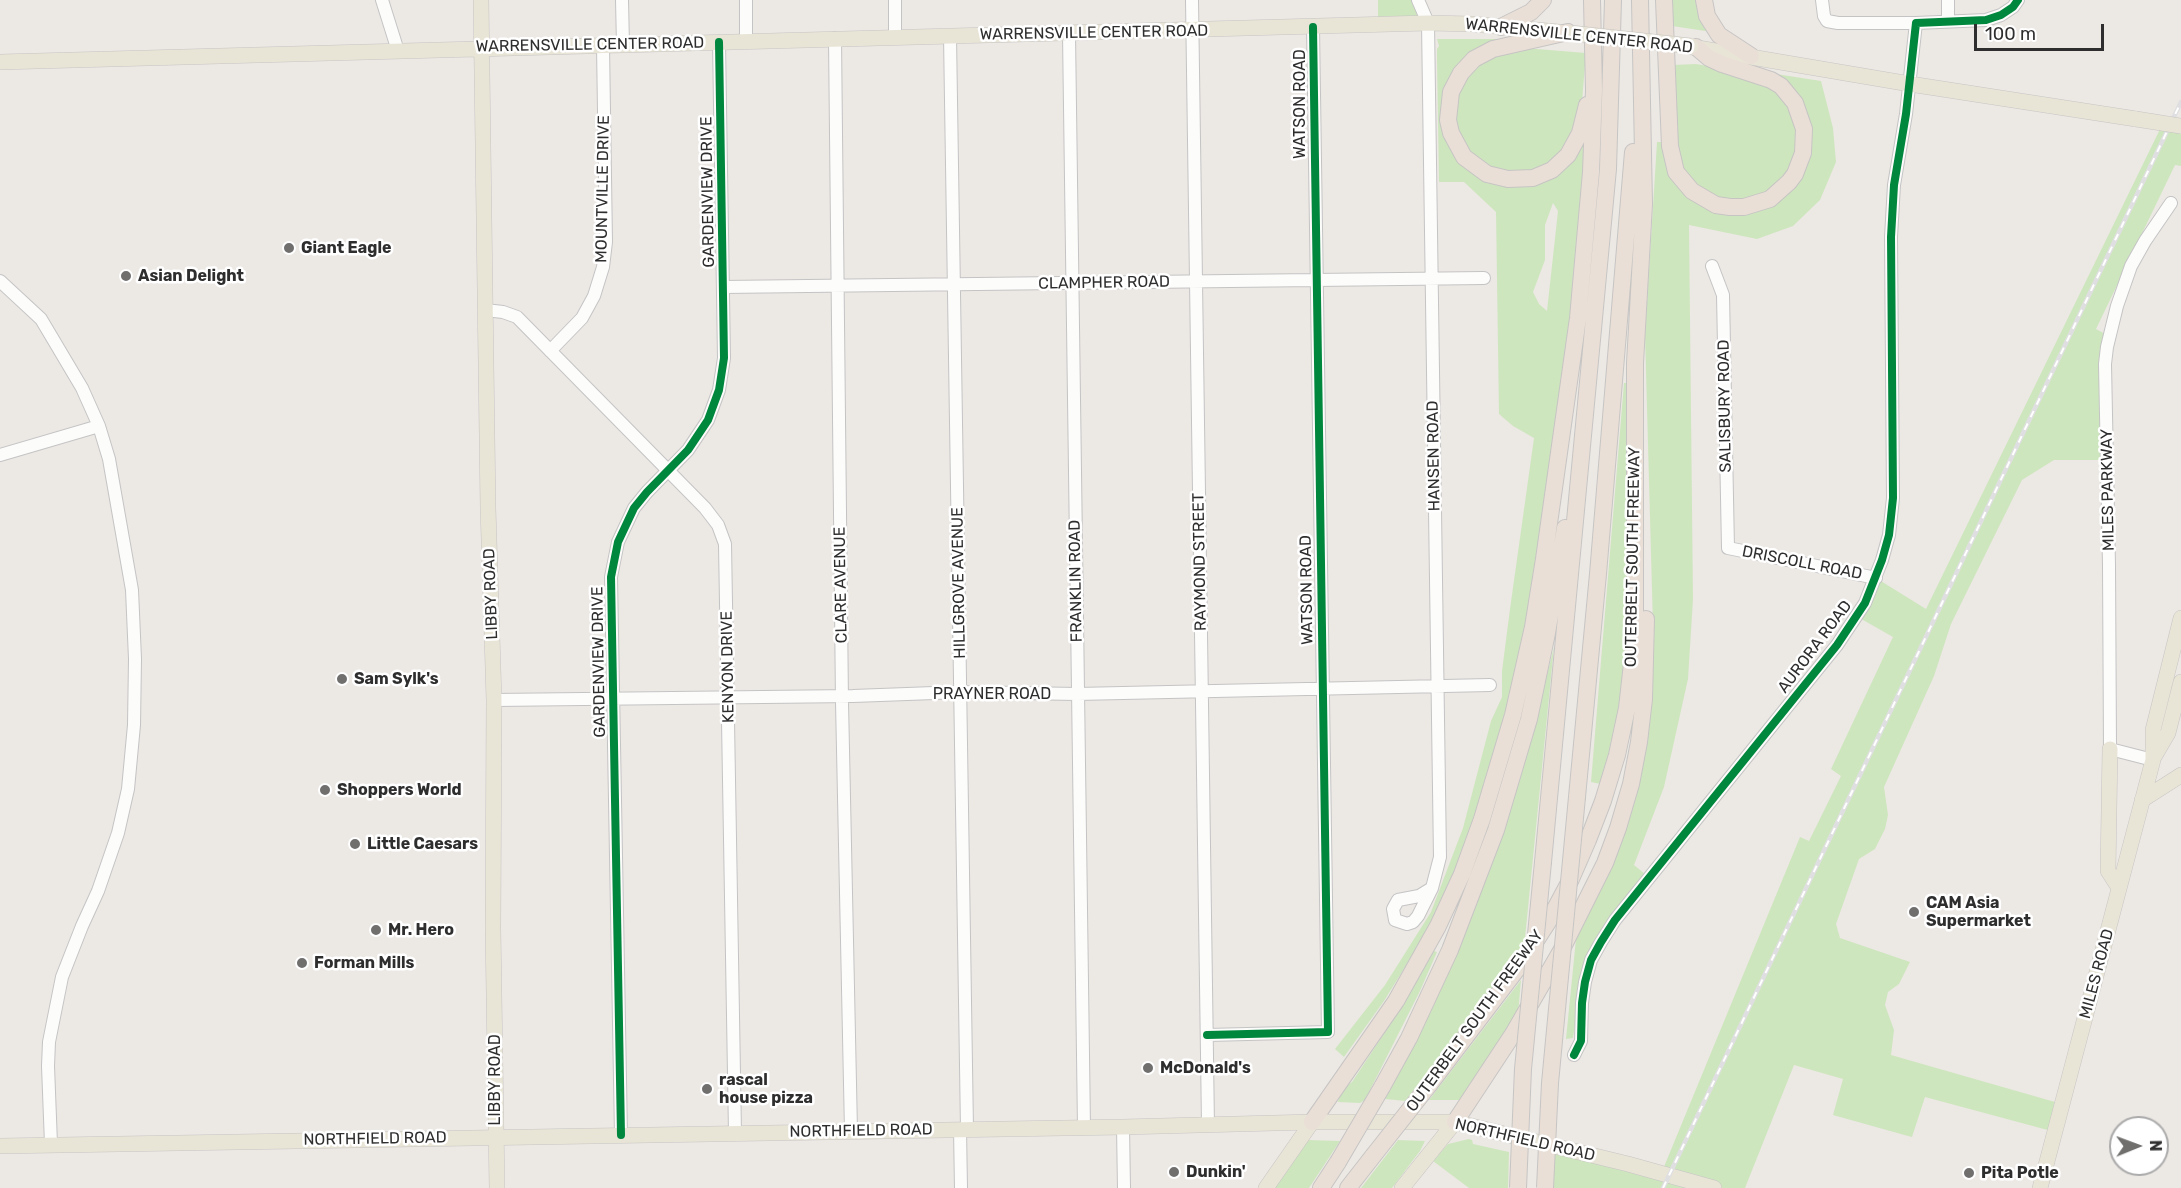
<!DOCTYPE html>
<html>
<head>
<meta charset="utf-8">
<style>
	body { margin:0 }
	#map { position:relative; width:2181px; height:1188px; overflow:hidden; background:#ece8e4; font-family:Rubik,sans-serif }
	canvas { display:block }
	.north { position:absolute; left:2109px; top:1116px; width:60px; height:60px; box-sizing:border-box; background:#fff; border:2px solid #ababab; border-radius:50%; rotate:89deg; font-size:16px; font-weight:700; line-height:24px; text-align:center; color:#2e2e2e }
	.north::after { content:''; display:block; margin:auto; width:21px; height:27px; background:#706f6e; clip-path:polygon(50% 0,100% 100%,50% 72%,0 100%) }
	.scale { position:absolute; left:1974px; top:24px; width:130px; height:27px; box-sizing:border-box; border:3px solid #2e2e2e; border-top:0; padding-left:8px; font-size:18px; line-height:21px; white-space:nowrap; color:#2e2e2e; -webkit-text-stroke:4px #fff; paint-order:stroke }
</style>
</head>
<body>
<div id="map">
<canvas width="2181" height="1188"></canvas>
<div class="north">N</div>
<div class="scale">100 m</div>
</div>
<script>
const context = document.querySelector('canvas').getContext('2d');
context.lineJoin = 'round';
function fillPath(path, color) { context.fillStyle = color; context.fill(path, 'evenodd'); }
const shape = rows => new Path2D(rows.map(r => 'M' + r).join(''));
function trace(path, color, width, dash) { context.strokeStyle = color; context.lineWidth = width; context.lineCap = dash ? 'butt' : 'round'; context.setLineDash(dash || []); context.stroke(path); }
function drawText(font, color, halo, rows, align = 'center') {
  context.font = font + ' Rubik,sans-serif'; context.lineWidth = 5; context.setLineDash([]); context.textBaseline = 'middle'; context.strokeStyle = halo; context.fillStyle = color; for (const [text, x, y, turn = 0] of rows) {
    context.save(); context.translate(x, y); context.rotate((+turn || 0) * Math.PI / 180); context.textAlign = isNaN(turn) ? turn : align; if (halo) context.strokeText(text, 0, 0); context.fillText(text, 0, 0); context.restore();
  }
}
fillPath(shape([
	[1378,0,1418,0,1428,23,1378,25],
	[1670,0,1700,0,1712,32,1672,26],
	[1437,39,1510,39,1464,62,1447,143,1481,179,1499,186,1521,186,1585,139,1586,145,1565,370,1533,590,1510,699,1486,785,1454,875,1426,933,1384,1001,1344,1057,1335,1049,1385,985,1431,912,1463,828,1491,721,1502,697,1502,671,1510,609,1534,438,1513,426,1499,414,1496,212,1464,182,1439,182,1437,62,1437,49,1439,46],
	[1553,203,1558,211,1547,311,1539,304,1533,292,1545,260,1545,225],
	[1525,48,1586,53,1582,102,1567,147,1549,164,1520,173,1497,171,1466,148,1457,132,1454,114,1457,93,1476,62],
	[1696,64,1730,70,1784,93,1799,141,1792,168,1772,190,1750,201,1714,198,1692,182,1676,158,1673,65],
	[1776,74,1821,81,1833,128,1836,162,1820,200,1793,226,1757,239,1689,225,1693,599,1688,679,1664,787,1634,865,1645,874,1594,940,1581,985,1573,1038,1566,1039,1577,929,1612,862,1653,627,1645,335,1657,142,1664,142,1694,197,1775,201,1810,139],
	[2163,123,2181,126,2181,166,2175,165,2096,329,2109,336,2107,460,2054,460,2022,480,1951,624,1934,676,1884,787,1888,815,1885,829,1875,849,1859,859,1836,924,1840,938,1910,962,1899,984,1888,992,1885,1005,1894,1030,1891,1055,2062,1104,2055,1132,1925,1097,1912,1137,1908,1136,1833,1115,1843,1079,1794,1065,1745,1188,1545,1188,1543,1144,1661,1174,1800,837,1809,841,1841,776,1831,769,1893,637,1856,616,1876,578,1926,609],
	[1624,383,1629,383,1628,651,1612,754,1601,784,1591,782],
	[1554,647,1524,948,1406,1101,1385,1099,1431,1011,1470,921,1523,769],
	[1434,951,1437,952,1420,991,1365,1100,1360,1103,1338,1102,1341,1090,1352,1082,1393,1020],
	[1521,980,1518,1015,1460,1100,1429,1100],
	[1469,1139,1472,1140,1473,1144,1509,1152,1508,1188,1469,1188,1433,1161,1448,1144],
	[1307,1140,1340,1141,1309,1188,1274,1188],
	[1398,1140,1425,1141,1420,1151,1392,1188,1361,1188]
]), '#cee6be');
const minor = shape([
	[382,0,398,51],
	[622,0,623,45],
	[746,0,746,41],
	[895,0,895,38],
	[1192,0,1208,1125],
	[1418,0,1428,23,1440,857,1432,888,1418,916,1413,922,1407,924,1395,920,1393,909,1398,900,1419,896,1432,888],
	[1822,0,1824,16,1827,21,1838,23,1916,23],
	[1948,0,1948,21],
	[1069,34,1084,1127],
	[950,36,967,1129],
	[835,38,842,702,851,1131],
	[1712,266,1723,295,1728,548,1876,578],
	[0,281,41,319,82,388,99,426,109,459,132,590,135,659,134,725,128,789,118,833,98,891,82,926,62,977,49,1042,48,1066,51,1144],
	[723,287,1484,278],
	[485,310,503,312,517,317,705,508,718,525,725,544,735,1133],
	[550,351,582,318,594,296,603,267,606,242,603,46],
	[0,455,99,426],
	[494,700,853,696,961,692,1077,694,1490,685],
	[2153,760,2110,749,2109,565,2105,364,2107,347,2117,306,2131,266,2145,241,2171,203],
	[1207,1035,1328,1032,1313,27],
	[1574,1055,1581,1041,1582,1003,1585,982,1591,960,1601,942,1615,920,1837,645,1865,603,1882,560,1889,535,1893,498,1891,237,1894,185,1906,114,1916,23,1986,20,2001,15,2013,7,2018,0],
	[1123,1127,1124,1188],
	[960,1129,961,1188],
	[621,1135,611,577,618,542,634,508,647,492,688,450,708,420,719,390,724,358,719,42]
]);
const major = shape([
	[481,0,488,508,494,700,493,929,497,1188],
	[1692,47,1910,84,2136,119],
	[0,62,1428,23,1472,24,1559,32],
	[2110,749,2108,871,2119,888],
	[2154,757,2168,733,2181,682],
	[2142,800,2181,775],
	[0,1146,1123,1127,1312,1122,1455,1122,1628,1164,1714,1188],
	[1266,1188,1312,1122],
	[1402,1188,1455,1122],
	[2040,1188,2153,760,2153,730,2181,618]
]);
const highway = shape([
	[1664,0,1670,146,1676,172,1692,191,1716,205,1730,207,1744,207,1770,199,1789,182,1795,174,1803,153,1804,129,1795,103,1781,86,1771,80,1722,64,1709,58,1696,47],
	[1704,0,1707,16,1719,35,1751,56],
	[1501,27,1531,12,1543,0],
	[1568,32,1493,49,1474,59,1461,73,1451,92,1448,120,1451,133,1464,157,1487,174,1508,179,1533,178,1552,170,1568,155,1580,133,1587,105],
	[1577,797,1598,574,1633,152],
	[1543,862,1608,169,1613,0],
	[1429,1085,1521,964,1548,922,1571,879,1588,840,1603,801,1617,755,1627,708,1635,637,1635,363,1644,204,1640,0],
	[1382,1087,1409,1038,1450,950,1496,830,1529,719,1547,633,1565,528],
	[1312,1122,1396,1001,1438,926,1462,874,1482,819,1513,715,1533,627,1544,559,1578,318,1591,172,1594,90,1592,0],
	[1455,1122,1513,1034,1561,951,1605,863,1618,828,1631,784,1639,742,1644,699,1646,619],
	[1321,1188,1338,1162],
	[1348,1188,1373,1156]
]);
trace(minor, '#c5c4c5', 14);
trace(major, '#c6c5c4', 16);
trace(highway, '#c6c5c4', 18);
trace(minor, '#fcfcfb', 12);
trace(major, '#e8e4d6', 15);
trace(highway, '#eadfd6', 16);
const rail = shape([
	[1663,1188,2181,102]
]);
trace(rail, '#dfdfe1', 4.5);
trace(rail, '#fff', 2, [7]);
const majorBridge = shape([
	[1571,33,1691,46],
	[2136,119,2181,126]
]);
const highwayBridge = shape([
	[1373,1156,1429,1085],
	[1338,1162,1382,1087],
	[1518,1188,1523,1069,1543,862],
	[1545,1188,1550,1083,1577,797]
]);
trace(majorBridge, '#c6c5c4', 16, []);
trace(highwayBridge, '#c6c5c4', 18, []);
trace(majorBridge, '#e8e4d6', 15);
trace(highwayBridge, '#eadfd6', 16);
trace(shape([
	[1207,1035,1328,1032,1313,27],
	[1574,1055,1581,1041,1582,1003,1585,982,1591,960,1601,942,1615,920,1837,645,1865,603,1882,560,1889,535,1893,498,1891,237,1894,185,1906,114,1916,23,1986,20,2001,15,2013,7,2018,0],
	[621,1135,611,577,618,542,634,508,647,492,688,450,708,420,719,390,724,358,719,42]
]), '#00873e', 8);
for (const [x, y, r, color] of [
	[289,248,6,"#706f6e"],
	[126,276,6,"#706f6e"],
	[342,679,6,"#706f6e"],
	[325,790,6,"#706f6e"],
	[355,844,6,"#706f6e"],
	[1914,912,6,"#706f6e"],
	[376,930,6,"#706f6e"],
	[302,963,6,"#706f6e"],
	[1148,1068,6,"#706f6e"],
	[707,1089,6,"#706f6e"],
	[1174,1172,6,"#706f6e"],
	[1969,1173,6,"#706f6e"]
]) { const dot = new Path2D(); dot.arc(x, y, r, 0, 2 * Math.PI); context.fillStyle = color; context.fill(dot); trace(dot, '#fff', 2); }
drawText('16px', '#2e2e2e', '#fff', [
	["WARRENSVILLE CENTER ROAD",1094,33,-1],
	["WARRENSVILLE CENTER ROAD",1579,36,6],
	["WARRENSVILLE CENTER ROAD",590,45,-1],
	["WATSON ROAD",1300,104,-90],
	["MOUNTVILLE DRIVE",603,189,-89],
	["GARDENVIEW DRIVE",708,192,-91],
	["CLAMPHER ROAD",1104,283,-1],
	["SALISBURY ROAD",1725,406,-91],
	["HANSEN ROAD",1434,456,-91],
	["MILES PARKWAY",2108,490,-91],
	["OUTERBELT SOUTH FREEWAY",1633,557,-89],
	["RAYMOND STREET",1200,562,-91],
	["DRISCOLL ROAD",1802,563,11],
	["FRANKLIN ROAD",1076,581,-91],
	["HILLGROVE AVENUE",959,583,-91],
	["CLARE AVENUE",841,585,-91],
	["WATSON ROAD",1307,590,-91],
	["LIBBY ROAD",491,594,-92],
	["AURORA ROAD",1815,647,-53],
	["GARDENVIEW DRIVE",599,662,-91],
	["KENYON DRIVE",728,667,-91],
	["PRAYNER ROAD",992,694],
	["MILES ROAD",2097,974,-75],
	["OUTERBELT SOUTH FREEWAY",1475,1021,-54],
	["LIBBY ROAD",495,1080,-90],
	["NORTHFIELD ROAD",861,1131,-1],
	["NORTHFIELD ROAD",375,1139,-1],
	["NORTHFIELD ROAD",1525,1140,13]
]);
drawText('bold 16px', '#2e2e2e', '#fff', [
	["Giant Eagle",301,248],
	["Asian Delight",138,276],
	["Sam Sylk's",354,679],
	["Shoppers World",337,790],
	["Little Caesars",367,844],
	["CAM Asia",1926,903],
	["Supermarket",1926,921],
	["Mr. Hero",388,930],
	["Forman Mills",314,963],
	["McDonald's",1160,1068],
	["rascal",719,1080],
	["house pizza",719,1098],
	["Dunkin'",1186,1172],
	["Pita Potle",1981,1173]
], 'left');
</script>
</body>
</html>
